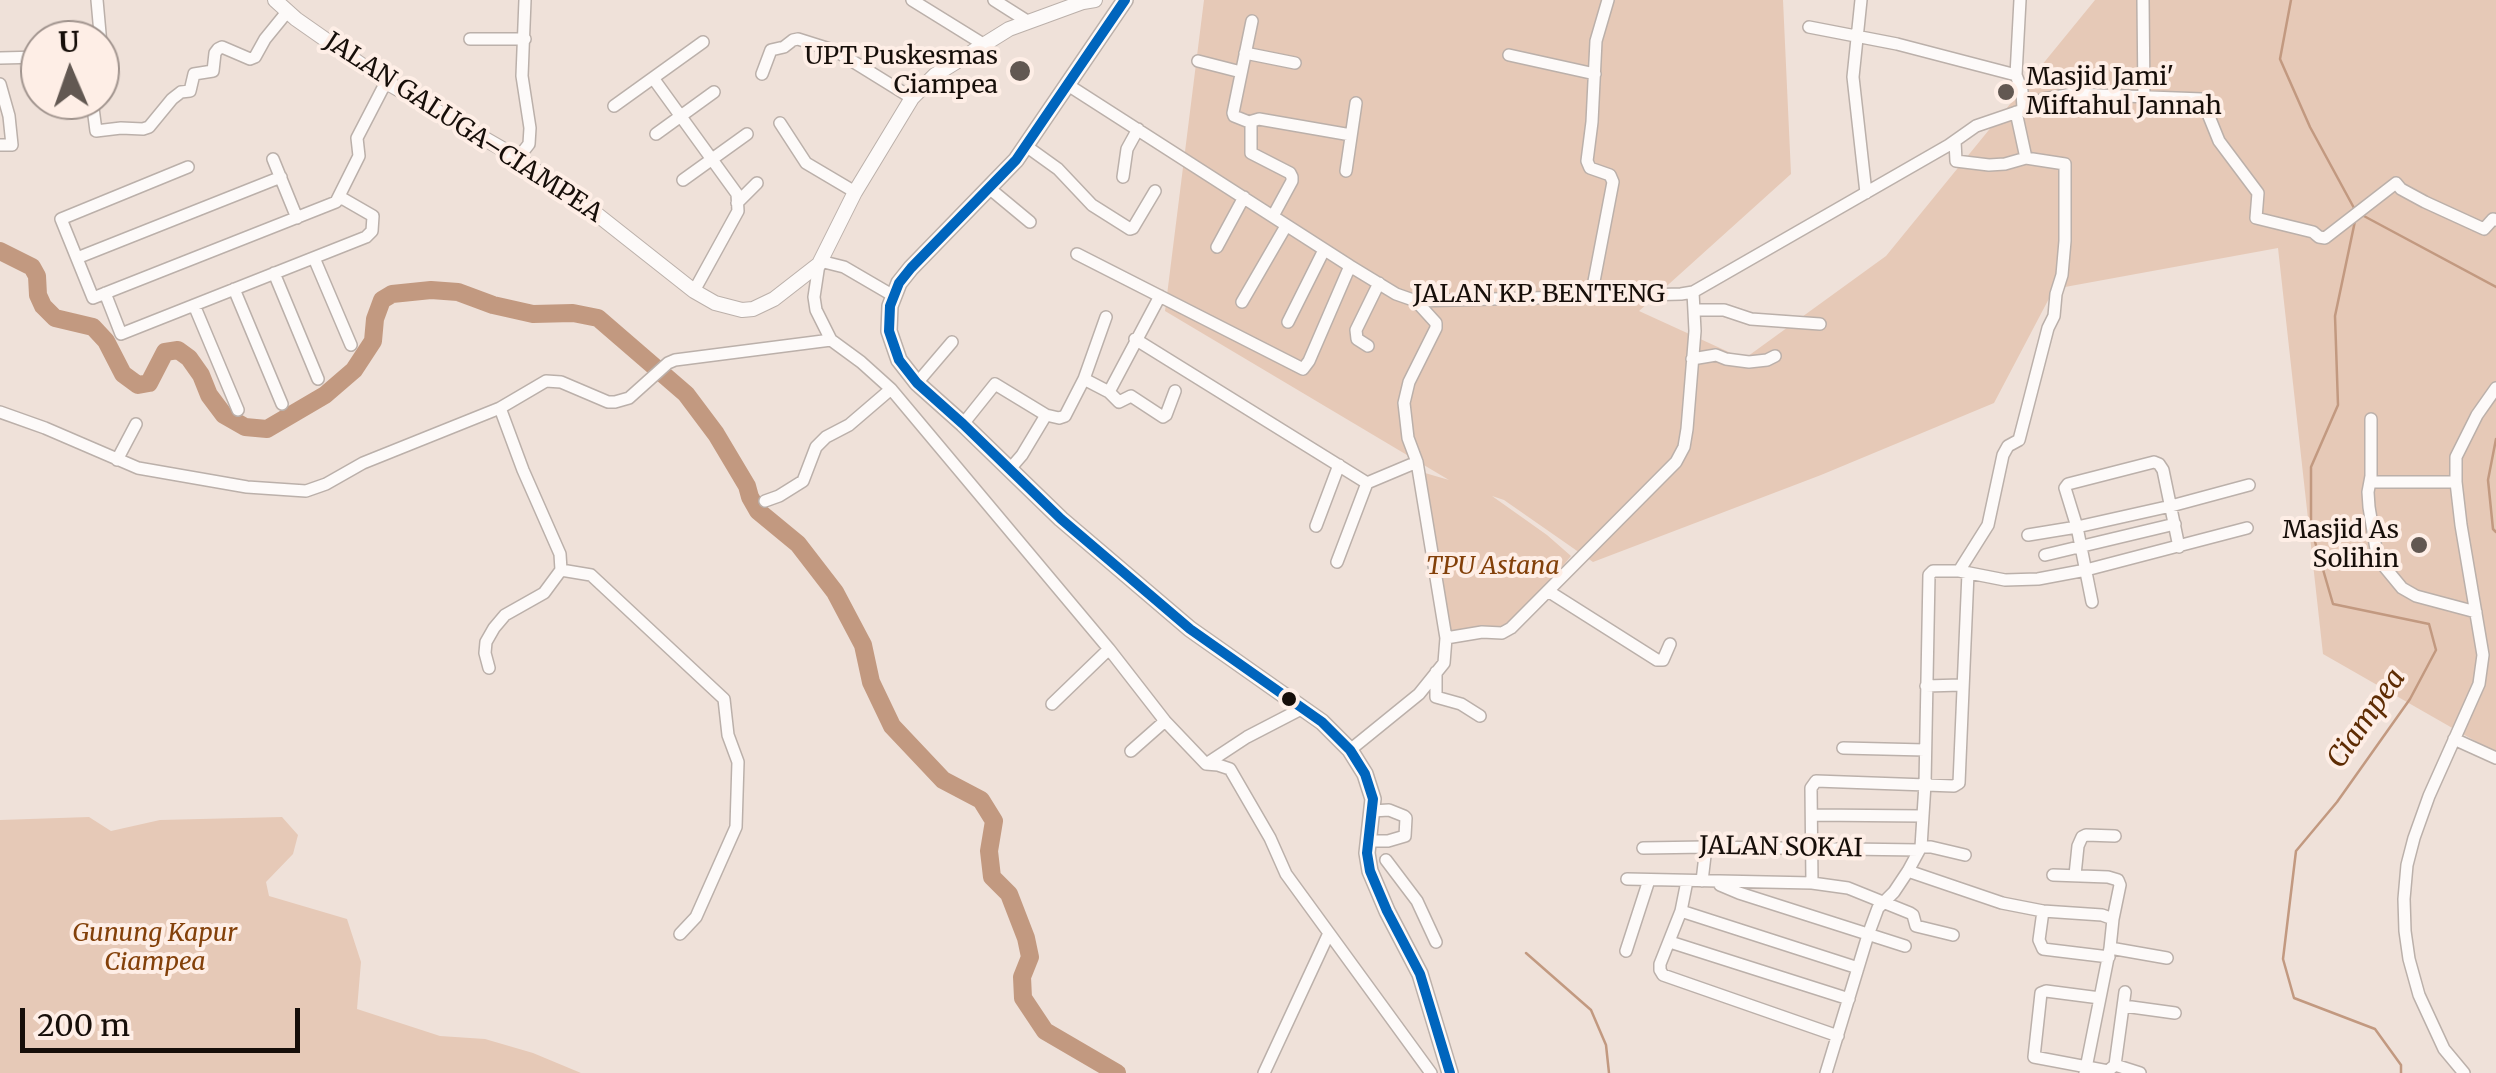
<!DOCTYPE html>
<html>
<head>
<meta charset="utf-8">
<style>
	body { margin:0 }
	#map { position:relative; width:2496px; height:1073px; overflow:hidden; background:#efe1d9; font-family:Merriweather,serif }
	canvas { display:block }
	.north { position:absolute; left:20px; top:20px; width:100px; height:100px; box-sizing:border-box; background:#feeee6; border:2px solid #a1948e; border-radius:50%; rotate:358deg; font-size:28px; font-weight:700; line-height:40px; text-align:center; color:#160e09 }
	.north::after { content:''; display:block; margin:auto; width:35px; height:45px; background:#625852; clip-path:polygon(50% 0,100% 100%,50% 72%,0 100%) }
	.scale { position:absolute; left:20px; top:1008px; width:280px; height:45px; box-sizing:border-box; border:5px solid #160e09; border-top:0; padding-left:12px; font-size:30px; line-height:35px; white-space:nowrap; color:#160e09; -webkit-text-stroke:8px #feeee6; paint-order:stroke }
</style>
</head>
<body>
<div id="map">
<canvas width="2496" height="1073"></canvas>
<div class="north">U</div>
<div class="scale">200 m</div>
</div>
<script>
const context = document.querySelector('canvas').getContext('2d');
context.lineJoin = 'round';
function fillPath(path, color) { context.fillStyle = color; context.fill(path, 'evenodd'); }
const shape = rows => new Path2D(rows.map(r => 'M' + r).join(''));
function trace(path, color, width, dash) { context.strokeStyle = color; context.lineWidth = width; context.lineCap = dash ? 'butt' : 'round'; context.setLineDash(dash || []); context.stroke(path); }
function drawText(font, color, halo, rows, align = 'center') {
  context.font = font + ' Merriweather,serif'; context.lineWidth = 8; context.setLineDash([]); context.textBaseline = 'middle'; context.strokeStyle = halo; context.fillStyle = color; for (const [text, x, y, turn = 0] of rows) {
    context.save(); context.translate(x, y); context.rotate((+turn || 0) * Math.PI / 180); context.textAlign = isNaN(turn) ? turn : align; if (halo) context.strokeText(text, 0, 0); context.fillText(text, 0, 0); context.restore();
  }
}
fillPath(shape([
	[1204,0,1783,0,1791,174,1639,311,1744,359,1886,256,2095,0,2496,0,2496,753,2323,654,2278,248,2054,289,1994,403,1821,475,1593,562,1504,500,1492,496,1547,535,1571,556,1530,606,1508,626,1491,630,1449,632,1442,597,1425,473,1449,480,1165,311],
	[89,817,111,831,160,820,282,817,298,835,293,854,266,882,269,896,347,919,361,962,357,1009,440,1036,485,1039,533,1053,581,1073,0,1073,0,820]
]), '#e6c9b7');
trace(shape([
	[2291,0,2280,59,2310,127,2354,208],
	[2362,215,2496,287],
	[2355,221,2335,316,2338,405,2311,467,2311,528,2333,604,2429,624,2436,650,2410,699,2337,802,2296,851,2283,959,2294,998,2375,1029,2401,1065,2401,1073],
	[2496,439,2488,480,2493,529,2496,532],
	[1526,953,1591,1010,1606,1045,1609,1073]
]), '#c29980', 2.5);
trace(shape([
	[0,251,32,267,37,276,38,295,43,306,55,318,93,327,106,341,123,374,138,385,149,383,165,352,178,350,189,358,201,375,209,395,224,415,245,427,267,429,325,395,354,370,373,341,375,319,382,300,392,294,431,290,458,292,493,305,533,314,573,313,598,318,686,394,716,434,747,486,750,497,758,511,798,544,835,592,863,645,871,682,892,726,943,780,981,800,994,821,989,851,992,877,1009,894,1026,938,1030,957,1022,977,1023,998,1045,1031,1117,1073]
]), '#c29980', 18);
const minor = shape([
	[97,0,104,78,103,87,100,89],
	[912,0,983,44],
	[994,0,1027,21],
	[1861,0,1853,77,1866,193],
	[2020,0,2016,75,2022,91,2023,109],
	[2143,0,2144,98],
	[1252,21,1233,113,1234,116,1249,122,1251,125,1251,153,1290,173,1292,177,1292,181,1273,216],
	[1809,27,1897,44,2016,75],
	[470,39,525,39],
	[1245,53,1295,63],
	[1509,55,1595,74],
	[0,58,40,57],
	[1198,61,1241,72],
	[762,74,771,50,784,47,793,40,798,39,836,51,912,98],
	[653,78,737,194,738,211,694,291],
	[0,84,9,116,12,145,0,145],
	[1068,85,1350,266,1396,294,1416,301,1681,294,1693,292,1949,145,1976,126,2020,111,2043,99,2073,94,2202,99,2219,141,2258,193,2256,218,2313,232,2319,237,2325,238,2396,183,2401,189,2425,202,2484,229,2493,219,2496,220],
	[92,100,96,131,121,128,143,129,149,127,172,99,181,92,190,91,194,74,213,71,215,53,218,49,222,47,250,59,255,57,265,39,287,12],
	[614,106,703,42],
	[2016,112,2026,158],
	[1249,122,1259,119,1351,135],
	[780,123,806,163,855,192],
	[656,134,714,92],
	[1955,141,1956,161,1989,165,2005,164,2026,158,2065,164,2065,241,2062,275,2056,294,2054,316,2048,328,2019,440,2008,446,2003,455,1988,525,1959,571],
	[1026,146,1058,169,1092,205,1130,229,1133,228,1155,191],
	[518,158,529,144,530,128,522,76,525,0],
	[273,159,297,218],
	[188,167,61,219,93,298,336,202,359,156,357,138,386,82],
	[1346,171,1356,103],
	[1123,177,1127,149,1138,129],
	[683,180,747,134],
	[989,188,1030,222],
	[737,203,757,183],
	[1217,247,1244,197],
	[1077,254,1303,369,1309,361,1350,266],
	[77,258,281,177],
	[314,258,351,345],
	[820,261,844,267,892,295],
	[819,264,814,297,816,310,831,340,861,362,891,389,1109,649,1165,721,1206,764,1218,765,1230,769,1270,838,1286,874,1431,1073],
	[274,273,318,379],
	[234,289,282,404],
	[105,293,121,334,366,237,372,231,373,216,340,197],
	[1591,297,1613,182,1610,175,1590,168,1587,161,1592,122,1596,41,1608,0],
	[1242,302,1286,226],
	[194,305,238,410],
	[1695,310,1724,310,1751,319,1820,324],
	[1288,322,1324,250],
	[1135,339,1367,483],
	[1368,346,1357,339,1356,330,1379,283],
	[1692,359,1716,355,1726,359,1749,362,1767,360,1775,356],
	[1084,379,1109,392,1119,402,1131,396,1163,417,1166,415,1175,391],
	[917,383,952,342],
	[1109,392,1160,296],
	[0,412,45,428,138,468,247,487,306,491,326,484,363,463,500,408,546,381,561,382,608,402,615,402,629,398,668,363,675,360,831,340],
	[2371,419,2371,476,2368,492,2369,507,2377,555,2383,565,2402,588,2416,596,2476,612],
	[963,424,995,384,1046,415,1059,418,1065,416,1084,379,1106,317],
	[117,460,136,424],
	[1009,470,1022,455,1046,415],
	[2371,482,2456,482],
	[765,501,779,496,803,481,816,447,826,437,849,425,891,389],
	[1316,526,1339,465],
	[2028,535,2077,527,2171,506,2249,485],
	[2045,555,2175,524],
	[1337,562,1367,483,1417,462],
	[561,570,591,575,724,699,728,735,738,762,736,827,696,917,680,934],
	[1548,591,1657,660,1663,660,1670,644],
	[2092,602,2077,527,2065,488,2068,484,2154,462,2159,464,2163,470,2179,547],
	[1446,638,1482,632,1502,633,1511,628,1676,462,1684,447,1687,429,1695,331,1693,292],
	[489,668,485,653,486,642,494,628,505,615,544,593,561,570,560,554,523,470,500,408],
	[1436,672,1436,697,1461,704,1480,716],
	[1926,686,1961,685],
	[1052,704,1109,649],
	[2454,739,2496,758],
	[1843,748,1925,750],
	[1350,750,1419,694,1444,663,1446,638,1417,462,1408,438,1404,403,1409,382,1436,328,1436,323,1416,301],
	[1131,751,1165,721],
	[1206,764,1247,737,1303,708],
	[1812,815,1923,816],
	[1369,841,1388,841,1405,836,1406,818,1404,816,1389,810,1372,811],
	[1921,847,1931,847,1965,855],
	[1643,848,1706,847,1919,850],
	[1386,860,1417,901,1436,942],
	[1908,871,2002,903,2043,911,2102,915,2113,919,2110,948,2085,1073],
	[2053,875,2108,877,2118,880,2120,885,2113,919],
	[2075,875,2078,846,2082,837,2086,835,2115,836],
	[1627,879,1812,883,1848,888,1910,913,1913,915,1916,926,1953,935],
	[1687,881,1681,911,1660,964,1660,970,1663,975,1838,1036],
	[1702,881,1706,847],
	[1812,883,1811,788,1816,781,1954,786,1959,783,1968,573],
	[1720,885,1739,893,1905,946],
	[1681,911,1858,968],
	[2043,911,2039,940,2043,949,2109,957],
	[1670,942,1849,999],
	[2110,948,2167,958],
	[1626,951,1649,880],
	[2100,998,2046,991,2041,993,2034,1057,2108,1071,2115,1065,2140,1073],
	[2124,1006,2175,1013],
	[2115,1065,2125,992],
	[1264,1073,1329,933],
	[1826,1073,1868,935,1878,908,1894,892,1908,871,1921,847,1925,784,1929,575,1933,571,1959,571,2005,580,2038,579,2086,570,2247,528],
	[2464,1073,2444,1049,2419,995,2409,959,2405,931,2404,899,2407,865,2414,838,2429,796,2479,684,2483,655,2461,525,2456,482,2456,457,2477,415,2496,388]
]);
const tertiary = shape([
	[275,0,296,19,386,82,518,158,599,216,694,291,715,303,742,310,753,309,774,299,819,264,855,192,912,98,935,75,1009,29,1083,2,1095,0]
]);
const secondary = shape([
	[1125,0,1016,160,911,268,899,283,890,306,889,331,899,360,917,383,963,424,1061,519,1190,629,1322,722,1350,750,1365,774,1373,799,1367,853,1370,871,1387,911,1420,974,1450,1073]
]);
trace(minor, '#bbb0aa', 14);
trace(tertiary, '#bbb0aa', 16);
trace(secondary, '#bbb0aa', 18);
trace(minor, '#fdfaf9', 11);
trace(tertiary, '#fdfaf9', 14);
trace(secondary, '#fdfaf9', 15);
trace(shape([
	[1125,0,1016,160,911,268,899,283,890,306,889,331,899,360,917,383,963,424,1061,519,1190,629,1322,722,1350,750,1365,774,1373,799,1367,853,1370,871,1387,911,1420,974,1450,1073]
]), '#0065bd', 10);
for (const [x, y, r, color] of [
	[1020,71,12,"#625852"],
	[2006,92,10,"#625852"],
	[2419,545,10,"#625852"],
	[1289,699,9,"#160e09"]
]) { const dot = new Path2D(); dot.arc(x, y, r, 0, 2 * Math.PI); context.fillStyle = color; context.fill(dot); trace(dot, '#feeee6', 4); }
drawText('25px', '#160e09', '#feeee6', [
	["UPT Puskesmas",998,57],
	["Ciampea",998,86],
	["Masjid Jami'",2026,78,"left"],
	["Miftahul Jannah",2026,107,"left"],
	["Masjid As",2399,531],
	["Solihin",2399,560]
], 'right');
drawText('25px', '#160e09', '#feeee6', [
	["JALAN GALUGA–CIAMPEA",463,128,33],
	["JALAN KP. BENTENG",1539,295],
	["JALAN SOKAI",1781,848,1]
]);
drawText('italic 25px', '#834009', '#feeee6', [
	["TPU Astana",1493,567],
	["Gunung Kapur",155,934],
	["Ciampea",155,963]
]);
drawText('italic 28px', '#5e2c03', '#feeee6', [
	["Ciampea",2367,719,-55]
]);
</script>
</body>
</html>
